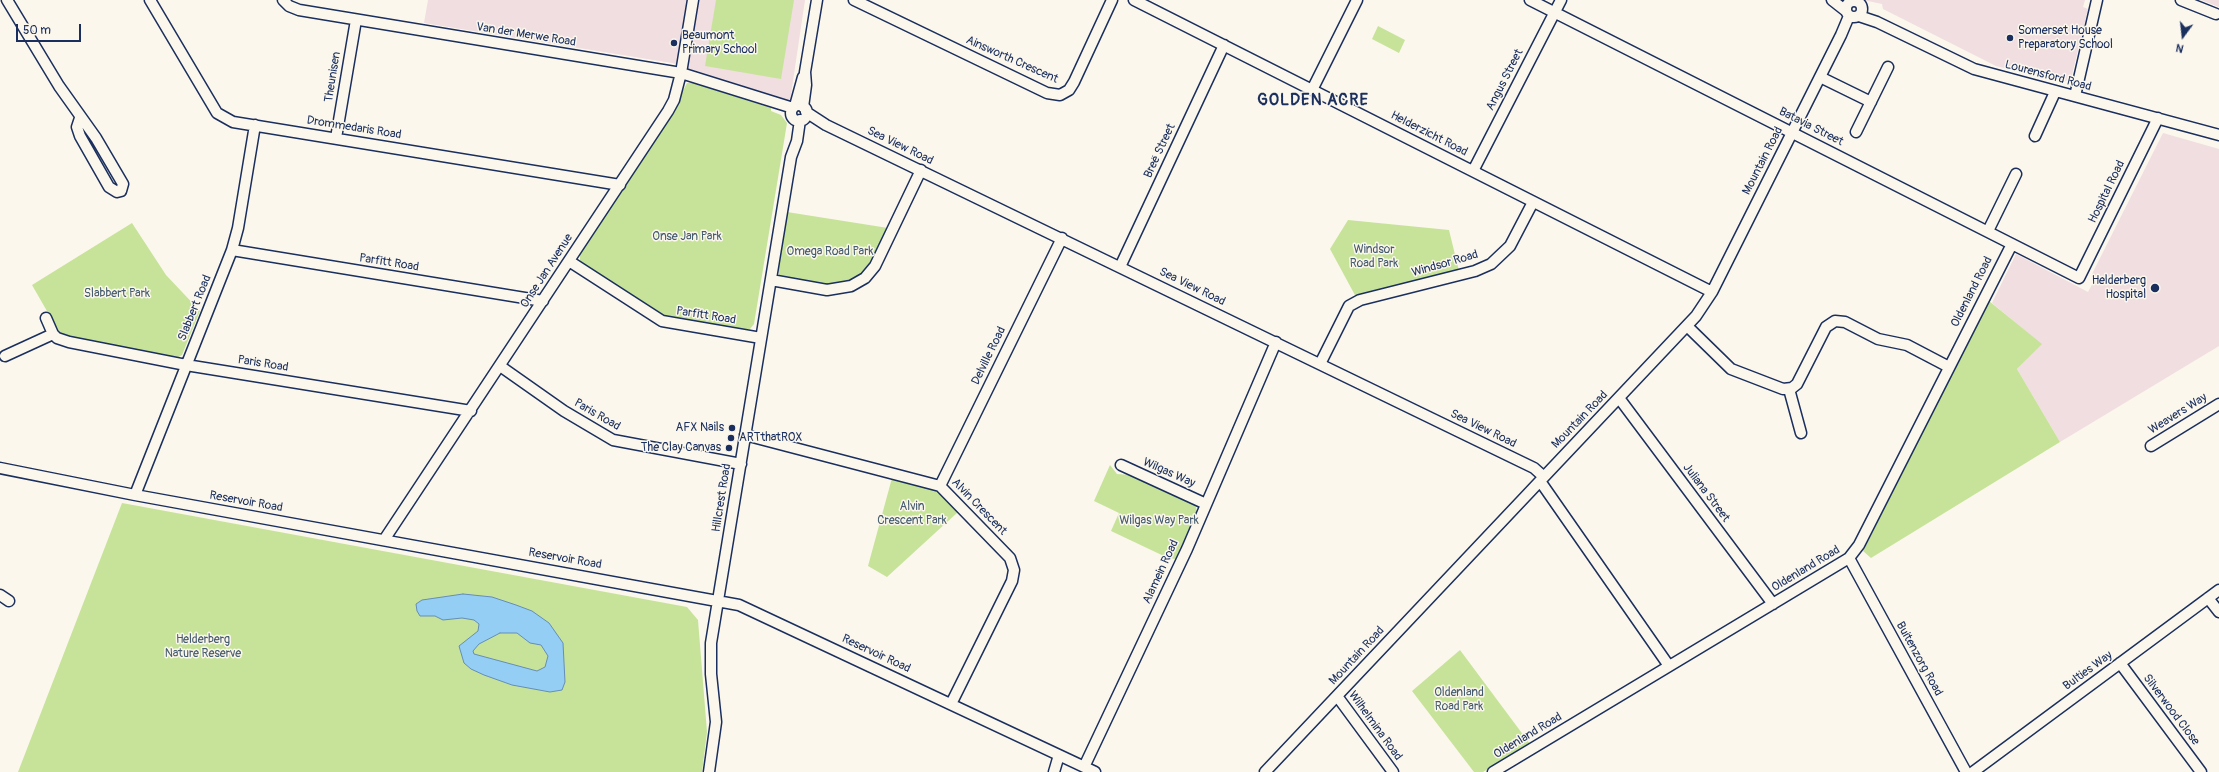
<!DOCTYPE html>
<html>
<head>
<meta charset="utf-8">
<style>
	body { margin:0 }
	#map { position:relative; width:2219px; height:772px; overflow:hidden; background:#fbf7ec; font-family:Pangolin,sans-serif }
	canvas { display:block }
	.north { position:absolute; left:2163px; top:16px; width:40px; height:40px; -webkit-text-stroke:3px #fbf7ec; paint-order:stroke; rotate:195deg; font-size:11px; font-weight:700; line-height:16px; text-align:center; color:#1b2f5e }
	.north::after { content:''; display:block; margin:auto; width:14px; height:18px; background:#1b2f5e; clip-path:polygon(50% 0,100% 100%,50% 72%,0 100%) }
	.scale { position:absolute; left:16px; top:24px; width:65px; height:18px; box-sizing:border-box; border:2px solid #1b2f5e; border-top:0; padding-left:5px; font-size:12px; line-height:14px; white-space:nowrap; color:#1b2f5e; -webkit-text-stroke:3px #fbf7ec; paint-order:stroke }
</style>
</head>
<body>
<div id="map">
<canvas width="2219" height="772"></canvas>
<div class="north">N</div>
<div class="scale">50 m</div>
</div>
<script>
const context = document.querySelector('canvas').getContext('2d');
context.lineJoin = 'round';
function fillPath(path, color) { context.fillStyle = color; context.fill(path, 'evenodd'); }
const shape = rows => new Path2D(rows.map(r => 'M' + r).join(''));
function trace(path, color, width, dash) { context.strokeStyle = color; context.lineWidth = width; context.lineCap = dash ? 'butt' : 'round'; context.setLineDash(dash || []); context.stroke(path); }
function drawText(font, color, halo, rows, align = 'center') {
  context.font = font + ' Pangolin,sans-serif'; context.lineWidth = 3; context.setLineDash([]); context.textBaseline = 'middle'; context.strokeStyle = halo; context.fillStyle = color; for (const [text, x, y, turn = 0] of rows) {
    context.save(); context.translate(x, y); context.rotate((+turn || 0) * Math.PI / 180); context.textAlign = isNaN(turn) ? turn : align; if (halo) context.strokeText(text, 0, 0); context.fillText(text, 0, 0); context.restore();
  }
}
fillPath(shape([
	[428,0,805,0,790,101,672,63,424,23],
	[1863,0,2085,0,2083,7,2088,9,2071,79,2063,82,1996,66,1883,9,1882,4],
	[2201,0,2219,0,2219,7],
	[2163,133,2219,149,2219,346,2060,442,2017,369,2041,344,1992,303,2016,254,2088,292,2095,279,2092,274]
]), '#f0dee0');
fillPath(shape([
	[716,0,794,0,781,79,705,66],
	[1378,26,1405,40,1399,53,1372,39],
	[687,83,693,83,771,108,771,111,781,115,787,123,754,324,750,329,742,329,742,331,668,319,581,264,580,260,580,253,662,130],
	[787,212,888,228,873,262,862,274,849,282,828,285,784,278,779,275,778,269],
	[1348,220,1449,230,1459,271,1356,297,1330,249],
	[132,223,166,275,200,311,182,355,175,359,70,339,59,332,32,285],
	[1989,301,2042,344,2017,369,2060,442,1871,558,1863,551],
	[1110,465,1117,474,1131,475,1191,502,1196,507,1197,512,1176,559,1168,558,1111,531,1119,513,1094,501],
	[892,478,938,491,958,512,887,577,868,566],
	[122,503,687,607,698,620,707,732,702,772,18,772],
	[1460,650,1530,744,1483,772,1474,772,1412,691]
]), '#c7e399');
const water = shape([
	[463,594,492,597,516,605,532,611,549,623,563,643,565,682,562,690,550,692,512,685,484,675,471,669,464,663,459,646,478,631,479,624,474,620,462,618,443,620,435,616,420,616,417,611,416,604,422,600,463,594],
	[500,633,517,633,530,643,541,645,548,656,545,667,537,671,474,654,473,651,479,644,500,633]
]);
fillPath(water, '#95cef4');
trace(water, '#648eb8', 1);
const minor = shape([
	[7,0,59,86,96,138,123,184,121,191,117,192,109,187,80,136,77,127,80,118],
	[150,0,217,113,233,122,620,185],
	[283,0,289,6,299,10,681,73,793,108],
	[854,0,1047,93,1060,95,1069,90,1074,82,1112,0],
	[1134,0,1712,292],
	[1530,0,2079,278,2158,118],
	[1832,0,1846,11],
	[2181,0,2216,14],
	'1846 9a8 8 0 1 1 16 0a8 8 0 1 1-16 0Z',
	[1859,16,1877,22,1974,69,2219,135],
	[1820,77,1871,102],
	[1312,90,1357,0],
	[2075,96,2097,0],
	'791 113a8 8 0 1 1 16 0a8 8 0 1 1-16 0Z',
	[795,106,803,77],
	[803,107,806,85,805,72,817,0],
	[806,112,826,125,1534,468,1544,477],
	[1856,132,1888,67],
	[2035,136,2055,92],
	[336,138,356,20],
	[1473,171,1561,0],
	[1988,231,2016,174],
	[232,250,543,301],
	[569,261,662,321,761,338],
	[1120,267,1224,45],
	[771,280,827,290,851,286,865,278,875,266,921,170],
	[46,318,53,334,57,338,69,342,186,365,471,411],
	[1687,326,1731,369,1783,389,1792,388,1797,384,1826,327,1835,321,1845,322,1878,339,1907,345,1949,367],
	[5,356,53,334],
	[1320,364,1349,306,1360,300,1475,271,1491,264,1510,246,1533,202],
	[500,366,564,411,613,440,741,464],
	[1789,389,1801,433],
	[1619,398,1773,604],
	[745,435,940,486,1010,558,1014,570,1012,581,951,704],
	[2151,446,2219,404],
	[1121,465,1206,504],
	[0,468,135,495,739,605,1095,772],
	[1540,481,1669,666],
	[940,486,1062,238],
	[135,495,232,250,238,228,255,125],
	[384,540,668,111,674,100,681,73,693,0],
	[1849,558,1966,772],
	[0,595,9,601],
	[2208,598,2219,612],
	[2120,663,2201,772],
	[1337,696,1393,772],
	[1084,767,1187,549,1276,342],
	[709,772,716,722,711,674,711,643,791,157,797,141,800,120],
	[1054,772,1059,755],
	[1265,772,1696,316,1712,292,1841,35,1849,16],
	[1493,772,1849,558,1859,545,2012,244],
	[1973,772,2219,590]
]);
trace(minor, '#1b2f5e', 13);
trace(minor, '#fbf7ec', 10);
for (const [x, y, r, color] of [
	[2010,38,4,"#1b2f5e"],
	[674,43,4,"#1b2f5e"],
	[2155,288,5,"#1b2f5e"],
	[732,428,4,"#1b2f5e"],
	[731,438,4,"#1b2f5e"],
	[729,448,4,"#1b2f5e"]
]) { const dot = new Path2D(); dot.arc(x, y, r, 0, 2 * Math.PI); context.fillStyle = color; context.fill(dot); trace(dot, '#fbf7ec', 1.5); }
drawText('12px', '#1b2f5e', '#fbf7ec', [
	["Somerset House",2018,31],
	["Preparatory School",2018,45],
	["Beaumont",682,36],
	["Primary School",682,50],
	["Helderberg",2146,281,"right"],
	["Hospital",2146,295,"right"],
	["AFX Nails",724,428,"right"],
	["ARTthatROX",739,438],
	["The Clay Canvas",721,448,"right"]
], 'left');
drawText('12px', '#1b2f5e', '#fbf7ec', [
	["Van der Merwe Road",526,35,9],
	["Ainsworth Crescent",1012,60,24],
	["Lourensford Road",2048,76,15],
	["Theunisen",333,77,-81],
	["Angus Street",1505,80,-63],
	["Batavia Street",1811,127,27],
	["Drommedaris Road",354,128,9],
	["Helderzicht Road",1429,134,27],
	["Sea View Road",900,146,26],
	["Breë Street",1160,151,-65],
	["Mountain Road",1763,161,-63],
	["Hospital Road",2107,192,-64],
	["Parfitt Road",389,263,9],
	["Windsor Road",1445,264,-16],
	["Onse Jan Avenue",547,271,-57],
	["Sea View Road",1192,287,26],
	["Oldenland Road",1972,292,-63],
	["Slabbert Road",195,308,-68],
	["Parfitt Road",706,316,9],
	["Delville Road",989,356,-64],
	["Paris Road",263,364,9],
	["Weavers Way",2178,414,-32],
	["Paris Road",597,415,30],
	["Mountain Road",1580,420,-46],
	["Sea View Road",1483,429,26],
	["Wilgas Way",1169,473,24],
	["Juliana Street",1706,493,53],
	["Hillcrest Road",722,498,-81],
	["Reservoir Road",246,502,10],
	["Alvin Crescent",979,507,46],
	["Reservoir Road",565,559,10],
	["Oldenland Road",1806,569,-31],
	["Alamein Road",1161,572,-65],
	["Reservoir Road",876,654,25],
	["Mountain Road",1357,656,-47],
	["Buitenzorg Road",1919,659,61],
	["Bulties Way",2088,671,-36],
	["Silverwood Close",2171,710,53],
	["Wilhelmina Road",1375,726,54],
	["Oldenland Road",1528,736,-31]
]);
drawText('12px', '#465c6d', '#fbf7ec', [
	["Onse Jan Park",687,237],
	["Windsor",1374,250],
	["Road Park",1374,264],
	["Omega Road Park",830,252],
	["Slabbert Park",117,294],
	["Alvin",912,507],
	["Crescent Park",912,521],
	["Wilgas Way Park",1159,521],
	["Helderberg",203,640],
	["Nature Reserve",203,654],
	["Oldenland",1459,693],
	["Road Park",1459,707]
]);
context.letterSpacing = '1px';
drawText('bold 16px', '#1b2f5e', '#fbf7ec', [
	["GOLDEN ACRE",1313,101]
]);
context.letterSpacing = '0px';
</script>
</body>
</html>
